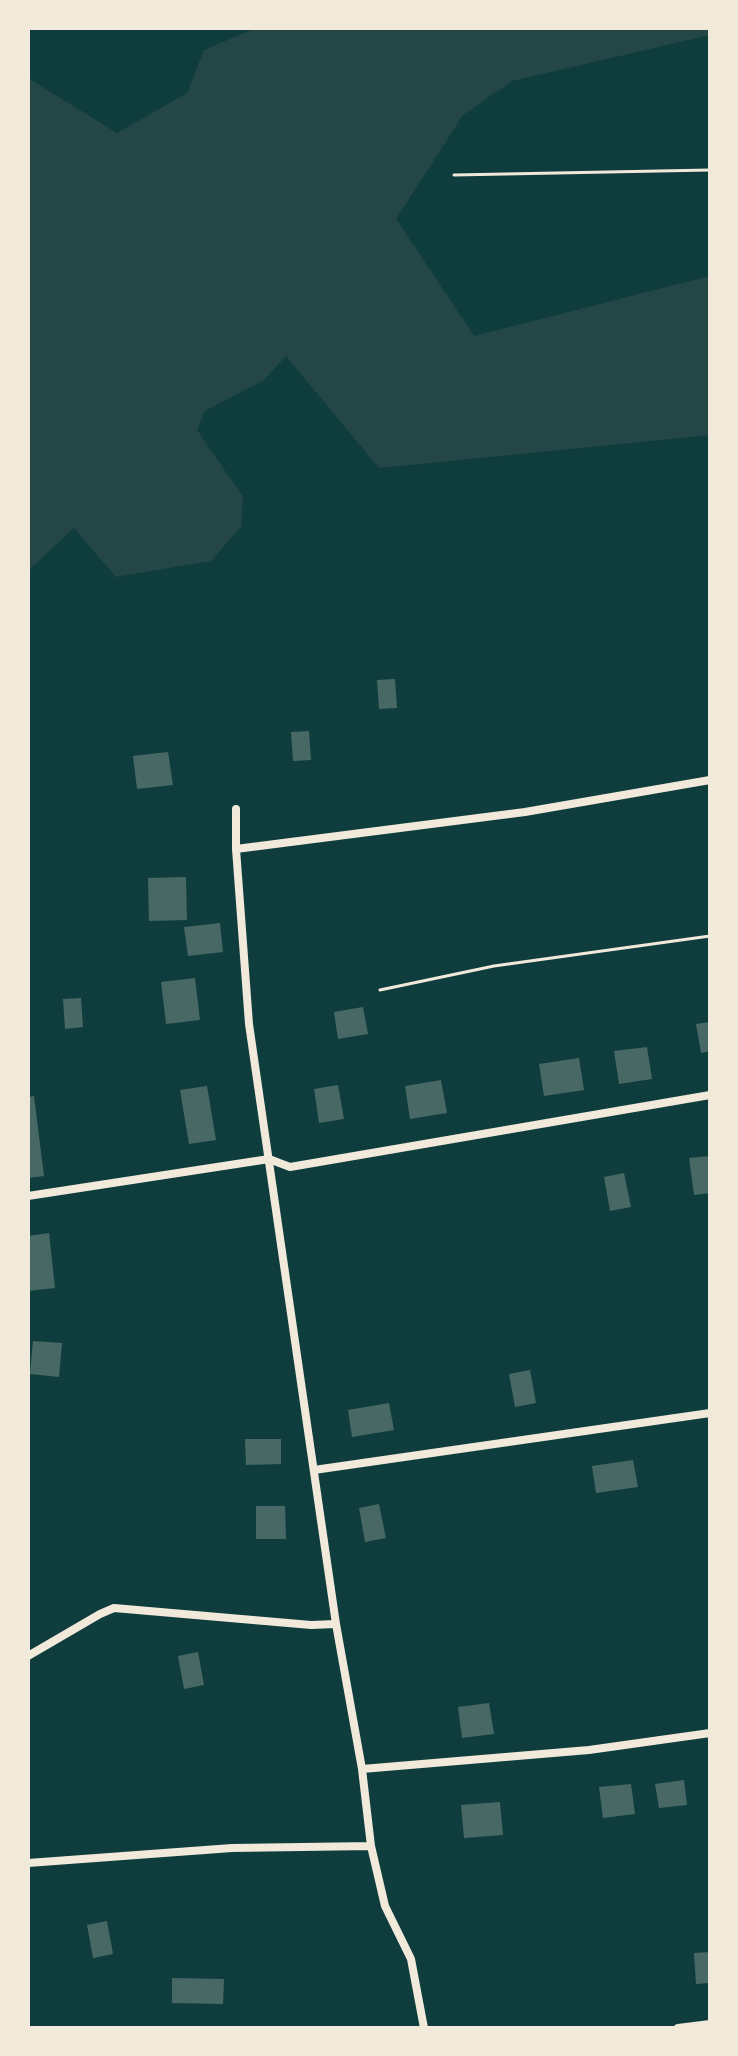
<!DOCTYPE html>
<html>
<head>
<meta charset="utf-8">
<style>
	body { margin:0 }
	#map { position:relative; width:738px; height:2056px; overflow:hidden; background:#0f3d3e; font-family:"PT Sans Narrow",sans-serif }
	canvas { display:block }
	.frame { position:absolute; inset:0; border:30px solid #f1e9da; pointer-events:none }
</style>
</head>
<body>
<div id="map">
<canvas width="738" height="2056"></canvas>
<div class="frame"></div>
</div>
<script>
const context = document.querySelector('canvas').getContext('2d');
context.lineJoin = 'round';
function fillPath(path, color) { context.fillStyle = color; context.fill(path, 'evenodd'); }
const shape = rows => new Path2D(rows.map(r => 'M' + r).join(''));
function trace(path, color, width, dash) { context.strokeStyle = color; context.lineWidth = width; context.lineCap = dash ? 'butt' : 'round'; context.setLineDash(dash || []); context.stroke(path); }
fillPath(shape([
	[256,28,710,28,710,35,512,81,463,115,396,219,474,336,710,276,710,435,379,468,286,356,264,380,205,411,197,430,243,497,241,527,211,561,116,577,74,528,28,571,28,78,117,133,187,93,204,50]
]), '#244646');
fillPath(shape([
	[395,679,397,708,379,709,377,680],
	[309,731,311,760,293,761,291,732],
	[168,752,173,785,137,789,133,756],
	[186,877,187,920,149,921,148,878],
	[220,923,223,952,188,956,184,927],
	[195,978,200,1020,166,1024,161,982],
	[81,998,83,1027,65,1029,63,999],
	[363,1007,368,1034,338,1039,334,1012],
	[710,1022,710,1051,701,1053,696,1024],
	[647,1047,652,1079,619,1084,614,1051],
	[579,1058,584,1090,544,1096,539,1064],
	[441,1080,447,1113,410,1119,405,1086],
	[338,1085,344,1119,319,1123,314,1089],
	[207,1086,216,1140,189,1144,180,1090],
	[34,1096,44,1176,28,1178,28,1097],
	[710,1156,710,1193,694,1195,689,1158],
	[624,1173,631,1207,610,1211,604,1177],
	[49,1233,55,1288,28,1291,28,1236],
	[33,1341,62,1343,59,1377,30,1374],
	[530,1370,536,1403,515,1407,509,1374],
	[389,1403,394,1430,352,1437,348,1410],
	[245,1439,281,1439,281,1464,246,1465],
	[633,1460,638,1487,596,1493,592,1466],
	[379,1504,386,1538,365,1542,359,1508],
	[256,1506,285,1506,286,1539,256,1539],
	[198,1652,204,1685,184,1689,178,1656],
	[489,1703,494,1734,462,1738,458,1707],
	[684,1780,687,1805,659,1808,655,1784],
	[631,1784,635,1814,603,1818,599,1787],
	[500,1802,503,1835,464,1838,461,1805],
	[107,1921,113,1954,93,1958,87,1925],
	[710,1952,710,1983,696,1984,694,1953],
	[172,1978,224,1979,223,2004,172,2003]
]), '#486865');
trace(shape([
	[454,175,710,170],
	[380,990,494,966,710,936]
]), '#f1e9da', 3);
trace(shape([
	[236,809,236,849,249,1024,336,1624,362,1769,371,1846,385,1906,411,1959,424,2028],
	[236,849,525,812,710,780],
	[28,1196,269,1159,290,1167,710,1095],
	[314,1470,710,1413],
	[28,1656,100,1614,114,1608,311,1625,336,1624],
	[362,1769,589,1750,710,1733],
	[28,1863,232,1848,371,1846],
	[678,2028,710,2024]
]), '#f1e9da', 8);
</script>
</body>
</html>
